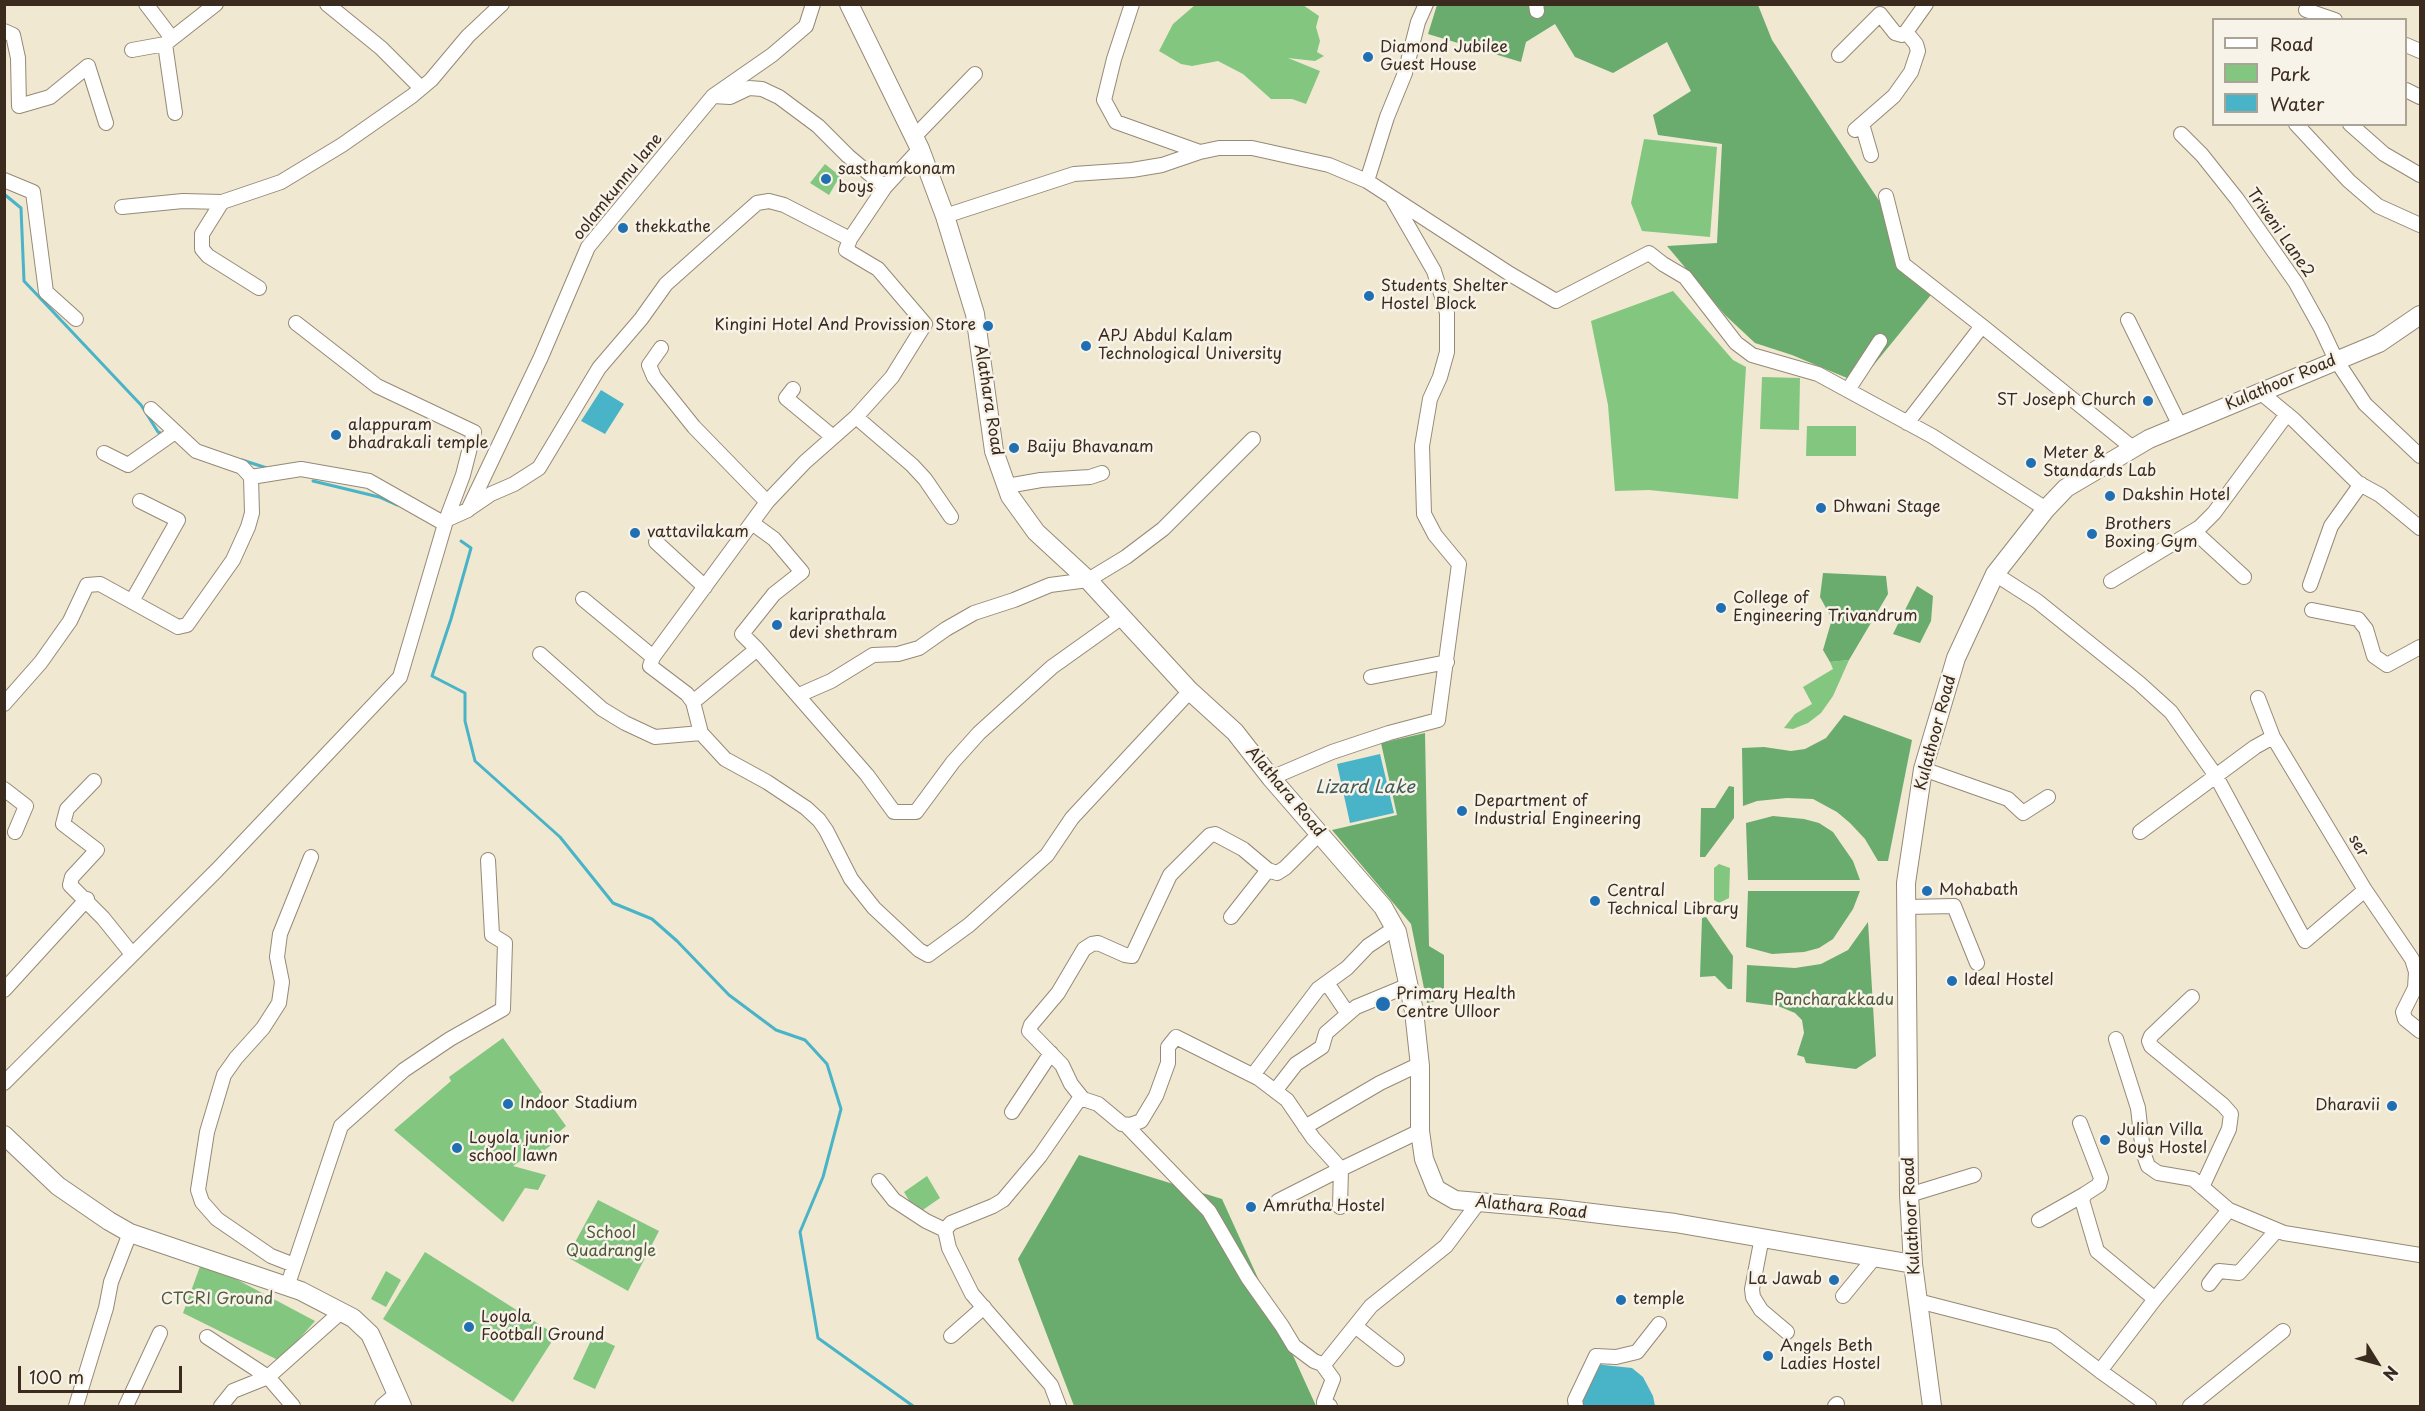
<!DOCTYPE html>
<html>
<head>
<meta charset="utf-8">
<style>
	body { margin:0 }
	#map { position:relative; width:2425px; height:1411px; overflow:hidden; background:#f0e8d0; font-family:"Playpen Sans",sans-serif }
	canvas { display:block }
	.frame { position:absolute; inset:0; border:6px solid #3b2a1e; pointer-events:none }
	.legend { position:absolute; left:2212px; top:18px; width:195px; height:108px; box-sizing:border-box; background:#f7f3e8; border:2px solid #aca397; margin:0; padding:8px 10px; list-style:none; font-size:18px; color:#3b2a1e }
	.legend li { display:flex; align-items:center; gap:12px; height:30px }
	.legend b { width:30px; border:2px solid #aca397 }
	.north { position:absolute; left:2347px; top:1333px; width:60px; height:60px; -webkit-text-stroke:4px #f7f3e8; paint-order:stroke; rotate:127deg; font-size:16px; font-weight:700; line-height:24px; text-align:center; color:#3b2a1e }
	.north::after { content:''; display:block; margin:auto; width:21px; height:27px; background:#3b2a1e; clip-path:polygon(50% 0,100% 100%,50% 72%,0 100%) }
	.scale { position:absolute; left:18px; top:1366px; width:164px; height:27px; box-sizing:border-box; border:3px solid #3b2a1e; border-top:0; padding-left:8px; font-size:18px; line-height:21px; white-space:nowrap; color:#3b2a1e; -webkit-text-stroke:4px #f7f3e8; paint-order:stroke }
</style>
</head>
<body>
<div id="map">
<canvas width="2425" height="1411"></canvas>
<div class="frame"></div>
<ul class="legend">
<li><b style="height:8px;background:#fff"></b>Road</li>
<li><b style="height:16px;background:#83c680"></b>Park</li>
<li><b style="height:16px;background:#49b3c7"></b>Water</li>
</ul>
<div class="north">N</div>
<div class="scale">100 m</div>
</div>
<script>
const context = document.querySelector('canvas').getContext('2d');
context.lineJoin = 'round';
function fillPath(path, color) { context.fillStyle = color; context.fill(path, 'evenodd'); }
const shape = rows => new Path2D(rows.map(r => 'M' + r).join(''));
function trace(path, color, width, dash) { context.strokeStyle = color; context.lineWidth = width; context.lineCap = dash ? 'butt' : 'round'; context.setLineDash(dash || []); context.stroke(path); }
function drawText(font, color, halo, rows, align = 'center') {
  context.font = font + ' "Playpen Sans",sans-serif'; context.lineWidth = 5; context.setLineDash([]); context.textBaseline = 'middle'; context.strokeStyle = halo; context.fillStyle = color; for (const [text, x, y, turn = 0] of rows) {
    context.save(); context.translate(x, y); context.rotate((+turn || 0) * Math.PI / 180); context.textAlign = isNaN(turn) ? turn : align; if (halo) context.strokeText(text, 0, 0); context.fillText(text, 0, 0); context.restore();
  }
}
fillPath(shape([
	[1303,5,1319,16,1316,27,1320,41,1317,52,1324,56,1315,61,1288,58,1320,71,1306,104,1292,99,1271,99,1243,74,1218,61,1192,66,1181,64,1159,51,1173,24,1195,5],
	[1644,139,1717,147,1710,237,1642,231,1631,203],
	[825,164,840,176,829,195,810,183],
	[1673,291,1733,360,1746,367,1738,499,1649,490,1615,491,1608,405,1591,321],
	[1762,377,1800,378,1799,430,1760,429],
	[1807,426,1856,426,1856,456,1806,456],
	[1849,660,1833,696,1821,713,1808,723,1793,729,1784,728,1795,714,1812,704,1803,687,1833,669,1830,662],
	[1719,864,1730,868,1729,898,1719,903,1714,900,1714,868],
	[503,1038,566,1126,552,1138,554,1143,538,1155,534,1151,513,1166,546,1175,538,1190,525,1188,503,1222,394,1130,451,1081,449,1077],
	[927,1176,940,1198,917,1214,904,1192],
	[598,1200,659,1231,628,1291,567,1257],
	[425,1252,556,1335,513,1402,383,1319],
	[202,1261,315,1321,280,1361,183,1313],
	[386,1271,401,1280,386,1307,371,1299],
	[593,1336,615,1346,595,1389,573,1379]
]), '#83c680');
fillPath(shape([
	[1437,5,1758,5,1772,40,1884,208,1899,265,1935,290,1859,383,1792,355,1755,343,1725,315,1667,246,1717,243,1722,144,1658,135,1653,115,1691,91,1667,42,1613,73,1575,57,1555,24,1526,42,1521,62,1428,34],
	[1823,573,1886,576,1888,594,1849,660,1830,662,1823,650,1832,619,1820,597],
	[1917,586,1933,596,1931,621,1920,643,1893,634],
	[1844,715,1912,740,1888,861,1878,861,1865,839,1850,823,1837,812,1813,799,1787,798,1757,801,1743,806,1742,748,1764,747,1791,751,1805,749,1826,738],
	[1425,733,1429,946,1444,955,1444,999,1427,1003,1411,924,1332,830,1397,815,1381,743],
	[1729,786,1734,787,1734,818,1705,857,1700,857,1701,808,1715,808],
	[1773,816,1804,819,1819,823,1833,832,1853,861,1860,880,1748,880,1746,823],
	[1748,891,1860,891,1853,909,1833,939,1819,948,1804,952,1772,954,1746,947],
	[1706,917,1733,956,1732,989,1728,989,1715,976,1700,977,1702,918],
	[1868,922,1876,1056,1856,1069,1806,1063,1804,1057,1797,1055,1804,1033,1802,1020,1795,1013,1778,1006,1746,1002,1747,965,1795,968,1821,964,1848,950],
	[1079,1155,1222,1199,1316,1406,1074,1406,1018,1259]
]), '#6aab6e');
fillPath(shape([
	[601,390,624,404,605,434,581,421],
	[1380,754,1394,813,1350,823,1337,764],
	[1594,1364,1632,1368,1643,1377,1653,1396,1655,1406,1580,1406]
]), '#49b3c7');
trace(shape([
	[4,194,21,208,24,281,141,405,158,432,165,435],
	[242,460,270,469],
	[313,481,379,497,397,505],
	[461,541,471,548,451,619,432,676,465,693,465,721,475,761,560,837,613,903,652,919,677,941,729,995,776,1030,805,1040,827,1064,841,1109,823,1177,800,1232,818,1338,913,1406]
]), '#49b3c7', 3);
const street = shape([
	[146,4,171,37],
	[327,4,381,48,421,88],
	[1132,4,1114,59,1104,100,1116,122,1200,152],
	[1536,4,1537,11],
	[2306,10,2335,20],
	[4,31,13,35,18,58,19,106,50,97,88,66,106,123],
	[165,44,175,113],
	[2406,45,2420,51],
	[132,50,165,44,216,4],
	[1839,55,1880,14,1895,33,1902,35,1906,32,1926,4],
	[2406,90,2420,97],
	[713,96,730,97,749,88,762,89,779,97,818,126,848,156,885,187],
	[1862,124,1871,155],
	[2296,124,2349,181,2378,206,2420,225],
	[2350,124,2384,154,2420,175],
	[1855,130,1894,96,1911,72,1918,51,1916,44,1906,32],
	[2181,134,2202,155,2237,199,2296,283,2321,328,2336,360,2365,404,2420,456],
	[914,137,975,74],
	[920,149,885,187,850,239,846,250,878,269,925,324,892,377,856,417,912,465,925,479,951,517],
	[4,180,33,192,46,292,76,319],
	[1367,181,1387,117,1405,73,1418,22,1426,4],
	[1886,196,1903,264,1982,326],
	[222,202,202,234,202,249,208,256,259,288],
	[122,207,183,201,222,202,281,182,342,145,412,96,431,80,468,36,502,4],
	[945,216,1074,174,1132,170,1162,165,1200,152,1219,148,1252,148,1329,165,1367,181,1510,274,1556,301,1649,253,1663,264,1685,277,1736,343,1752,355,1818,374,1932,436,2046,509],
	[2128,320,2180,426],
	[296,323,377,386,474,432,463,475,445,523],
	[661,348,649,365,654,377,694,427,767,502],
	[793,389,786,398,833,437],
	[1848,390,1880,341],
	[2260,392,2294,420,2358,483,2380,495,2420,528],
	[151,409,196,451,242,467,251,477],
	[1907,423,1982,326,2134,449],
	[104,453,128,465,175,432],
	[1007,486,1041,480,1090,477,1102,473],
	[469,509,491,494,514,484,539,468,599,368,641,319,666,284,757,203,769,201,784,205,850,239],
	[448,519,468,510,541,357,588,247,713,96,772,55,806,26,813,4],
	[752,523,774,539,802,572,774,594,742,634,757,649],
	[2195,532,2244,577],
	[656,542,705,587],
	[1995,574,2037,601,2139,683,2171,712,2216,776,2305,941,2365,890],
	[2111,581,2200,527,2214,513,2287,414],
	[2310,585,2331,526,2361,484],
	[583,599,653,657,767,502,805,462,856,417],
	[132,601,178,520,140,501],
	[2312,610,2358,619,2366,629,2374,656,2387,665,2420,647],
	[540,654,602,709,625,723,655,737,701,733],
	[653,657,650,666,687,694,693,702,701,733,725,759,767,782,806,808,819,820,826,830,851,879,874,908,919,950,928,955,969,925,1047,855,1072,818,1190,691],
	[1371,677,1447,662],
	[799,695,831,681,873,655,898,654,919,648,946,629,974,613,1014,600,1050,585,1088,580,1126,557,1163,529,1253,439],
	[2258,698,2273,737],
	[693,702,757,649,867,775,894,812,916,812,953,762,979,733,1052,667,1122,617],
	[4,704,41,662,70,621,87,585,100,584,178,627,187,625,233,560,248,527,252,513,251,477,301,469,369,481,445,524,400,677,217,870,4,1083],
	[1923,769,2008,799,2023,813,2048,797],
	[1271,778,1332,752,1389,733,1438,720,1459,564,1435,535,1424,514,1422,446,1430,399,1440,377,1447,352,1447,313,1434,271,1392,198],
	[94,781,67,809,63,824,97,850,72,877,70,885,103,918,132,954],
	[4,789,26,806,15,832],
	[2140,832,2255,747,2273,737,2365,890,2412,959,2416,972,2415,988,2403,1012,2405,1019,2420,1031],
	[1906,907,1954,906,1977,963],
	[1231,917,1268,870],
	[1327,983,1348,1014],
	[4,990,87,899],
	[2192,997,2151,1036,2149,1041,2151,1046,2223,1105,2231,1114,2229,1129,2202,1187],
	[2116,1039,2138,1108,2143,1152,2148,1166,2158,1173,2193,1179,2229,1210],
	[1253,1075,1318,989,1347,968,1368,946,1395,928],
	[1275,1091,1296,1064,1322,1047,1326,1033,1356,1007,1409,985],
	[1083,1099,1071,1084,1062,1065,1029,1031,1031,1025,1058,993,1084,949,1092,944,1098,943,1125,955,1132,956,1170,875,1210,835,1215,834,1243,849,1268,870,1277,873,1285,868,1319,834],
	[1012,1112,1051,1053],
	[1126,1125,1209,1211,1248,1278,1282,1326,1294,1346,1314,1361,1322,1364,1326,1362,1371,1306,1446,1246,1478,1203],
	[1305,1127,1380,1083,1420,1064],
	[879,1181,894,1200,926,1221,945,1230],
	[1909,1195,1974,1175],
	[1278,1201,1341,1169,1340,1207],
	[2039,1220,2085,1194],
	[1762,1237,1752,1289,1753,1297,1761,1310,1787,1332],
	[294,1265,271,1256,217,1219,202,1202,198,1190,207,1132,224,1075,236,1058,263,1028,279,1003,282,982,277,957,280,934,311,857],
	[2209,1284,2219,1271,2239,1273,2277,1230],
	[287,1287,341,1126,404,1070,450,1039,503,1009,505,943,492,935,488,860],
	[1843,1296,1875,1257],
	[2155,1299,2229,1210,2284,1233,2420,1255],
	[1918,1301,2054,1336,2100,1371,2155,1299,2097,1251,2082,1200,2085,1194,2099,1185,2101,1178,2080,1123],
	[1355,1326,1397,1359],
	[951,1336,984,1307],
	[207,1337,268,1377,293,1406],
	[1322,1364,1333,1379,1324,1402,1330,1406],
	[2100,1371,2149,1406],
	[76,1406,106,1308,111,1282,130,1233],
	[126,1406,160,1333],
	[221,1406,233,1391,268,1377,341,1312],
	[382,1406,396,1394],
	[1059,1406,1051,1385,972,1294,949,1248,945,1230,951,1223,993,1206,1003,1200,1040,1156,1078,1101,1083,1099,1098,1104,1122,1124,1130,1125,1141,1121,1156,1096,1168,1063,1168,1047,1176,1037,1258,1078,1287,1100,1313,1138,1341,1169,1420,1131],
	[1576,1406,1575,1400,1596,1356,1616,1357,1637,1352,1659,1324],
	[1835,1406,1837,1404],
	[2190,1406,2283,1331]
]);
const secondary = shape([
	[849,4,920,149,945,216,975,314,994,451,1010,496,1036,532,1088,580,1190,691,1235,732,1271,778,1383,907,1397,932,1414,1011,1420,1066,1420,1131,1424,1159,1436,1189,1455,1200,1559,1209,1675,1223,1913,1264],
	[4,1135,58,1186,109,1221,130,1233,301,1291,353,1318,370,1334,376,1347,402,1406],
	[1932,1406,1913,1264,1909,1195,1906,883,1923,769,1956,658,1995,574,2046,509,2066,488,2149,439,2379,343,2420,315]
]);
trace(street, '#968977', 16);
trace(secondary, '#968977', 20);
trace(street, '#fff', 14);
trace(secondary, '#fff', 18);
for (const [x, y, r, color] of [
	[1368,57,6,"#1f6fb2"],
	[826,179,6,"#1f6fb2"],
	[623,228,6,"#1f6fb2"],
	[1369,296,6,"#1f6fb2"],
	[988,326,6,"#1f6fb2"],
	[1086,346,6,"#1f6fb2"],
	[2148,401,6,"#1f6fb2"],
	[336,435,6,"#1f6fb2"],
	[1014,448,6,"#1f6fb2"],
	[2031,463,6,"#1f6fb2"],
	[2110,496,6,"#1f6fb2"],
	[1821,508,6,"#1f6fb2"],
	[635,533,6,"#1f6fb2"],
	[2092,534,6,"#1f6fb2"],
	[1721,608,6,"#1f6fb2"],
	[777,625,6,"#1f6fb2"],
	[1462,811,6,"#1f6fb2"],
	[1927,891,6,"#1f6fb2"],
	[1595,901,6,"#1f6fb2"],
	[1952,981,6,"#1f6fb2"],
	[1383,1004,8,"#1f6fb2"],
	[508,1104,6,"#1f6fb2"],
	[2392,1106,6,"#1f6fb2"],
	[2105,1140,6,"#1f6fb2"],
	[457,1148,6,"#1f6fb2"],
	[1251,1207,6,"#1f6fb2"],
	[1834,1280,6,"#1f6fb2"],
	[1621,1300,6,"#1f6fb2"],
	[469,1327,6,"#1f6fb2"],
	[1768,1356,6,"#1f6fb2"]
]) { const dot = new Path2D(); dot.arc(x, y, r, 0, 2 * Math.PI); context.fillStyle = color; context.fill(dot); trace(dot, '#f7f3e8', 2); }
drawText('16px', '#3b2a1e', '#f7f3e8', [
	["Diamond Jubilee",1380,48],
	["Guest House",1380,66],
	["sasthamkonam",838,170],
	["boys",838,188],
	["thekkathe",635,228],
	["Students Shelter",1381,287],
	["Hostel Block",1381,305],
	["Kingini Hotel And Provission Store",976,326,"right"],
	["APJ Abdul Kalam",1098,337],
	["Technological University",1098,355],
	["ST Joseph Church",2136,401,"right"],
	["alappuram",348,426],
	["bhadrakali temple",348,444],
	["Baiju Bhavanam",1026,448],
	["Meter &",2043,454],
	["Standards Lab",2043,472],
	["Dakshin Hotel",2122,496],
	["Dhwani Stage",1833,508],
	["Brothers",2104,525],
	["Boxing Gym",2104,543],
	["vattavilakam",647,533],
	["College of",1733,599],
	["Engineering Trivandrum",1733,617],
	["kariprathala",789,616],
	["devi shethram",789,634],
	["Department of",1474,802],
	["Industrial Engineering",1474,820],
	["Mohabath",1939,891],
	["Central",1607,892],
	["Technical Library",1607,910],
	["Ideal Hostel",1964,981],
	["Primary Health",1396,995],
	["Centre Ulloor",1396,1013],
	["Indoor Stadium",520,1104],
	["Dharavii",2380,1106,"right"],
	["Julian Villa",2117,1131],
	["Boys Hostel",2117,1149],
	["Loyola junior",469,1139],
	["school lawn",469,1157],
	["Amrutha Hostel",1263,1207],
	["La Jawab",1822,1280,"right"],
	["temple",1633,1300],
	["Loyola",481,1318],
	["Football Ground",481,1336],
	["Angels Beth",1780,1347],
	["Ladies Hostel",1780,1365]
], 'left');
drawText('16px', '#3b2a1e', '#f7f3e8', [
	["oolamkunnu lane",618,187,-51],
	["Triveni Lane2",2280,233,55],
	["Kulathoor Road",2281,383,-23],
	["Alathara Road",988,400,81],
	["Kulathoor Road",1936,733,-75],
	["Alathara Road",1285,792,50],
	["ser",2358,846,59],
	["Alathara Road",1531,1208,6],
	["Kulathoor Road",1912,1216,-93]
]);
drawText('16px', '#51593b', '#f7f3e8', [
	["Pancharakkadu",1834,1001],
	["School",611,1234],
	["Quadrangle",611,1252],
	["CTCRI Ground",217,1300]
]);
drawText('italic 18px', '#405a59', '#f7f3e8', [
	["Lizard Lake",1365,788]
]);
</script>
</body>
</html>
